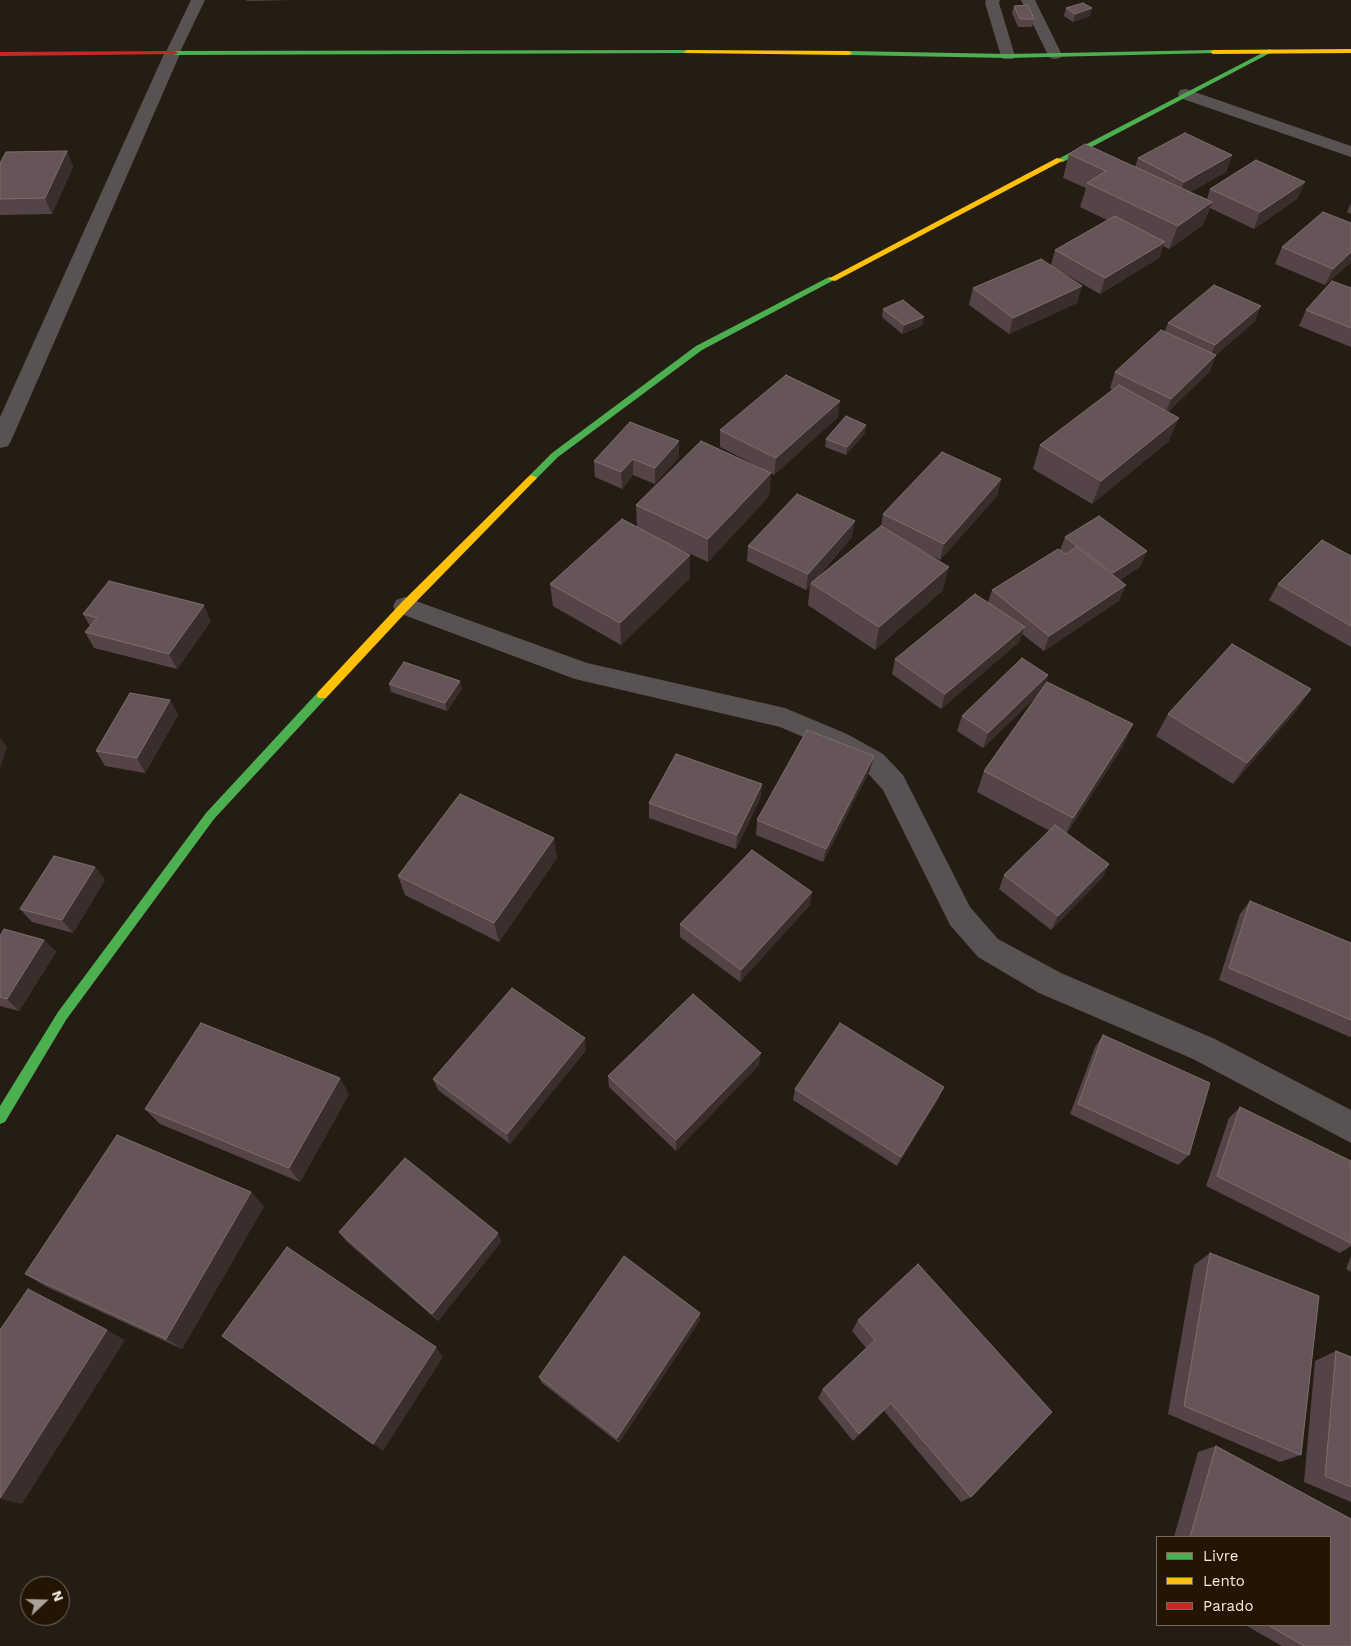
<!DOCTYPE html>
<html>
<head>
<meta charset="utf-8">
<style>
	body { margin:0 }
	#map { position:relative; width:1351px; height:1646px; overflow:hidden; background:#251d14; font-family:"Work Sans",sans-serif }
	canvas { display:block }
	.legend { position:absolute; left:1156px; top:1536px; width:175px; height:90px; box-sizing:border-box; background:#231504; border:1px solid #776a5c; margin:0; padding:6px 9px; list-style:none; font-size:15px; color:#f5eadf }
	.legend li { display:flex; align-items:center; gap:10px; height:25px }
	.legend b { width:25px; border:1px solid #776a5c }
	.north { position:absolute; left:20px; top:1576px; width:50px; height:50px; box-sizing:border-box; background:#231504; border:1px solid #776a5c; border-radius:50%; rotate:69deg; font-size:14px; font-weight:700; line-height:20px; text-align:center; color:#f5eadf }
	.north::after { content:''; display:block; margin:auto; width:18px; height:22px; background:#aca298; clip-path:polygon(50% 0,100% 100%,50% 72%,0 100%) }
</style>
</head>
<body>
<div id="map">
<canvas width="1351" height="1646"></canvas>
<ul class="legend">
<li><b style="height:6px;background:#4caf50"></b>Livre</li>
<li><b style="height:6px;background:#ffc107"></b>Lento</li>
<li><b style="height:6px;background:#c62828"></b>Parado</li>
</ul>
<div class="north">N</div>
</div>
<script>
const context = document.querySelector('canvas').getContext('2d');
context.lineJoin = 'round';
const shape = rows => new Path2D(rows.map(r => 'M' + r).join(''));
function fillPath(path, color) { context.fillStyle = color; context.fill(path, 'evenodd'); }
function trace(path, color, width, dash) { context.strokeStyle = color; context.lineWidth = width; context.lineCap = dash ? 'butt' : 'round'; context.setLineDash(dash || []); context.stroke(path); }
fillPath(shape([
	[191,0,205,0,179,54,177,57,167,57,165,54,191,0],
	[986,0,1000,0,999,3,1015,56,1013,59,1003,59,1001,56,985,3,986,0],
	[1021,0,1035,0,1062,55,1060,58,1055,59,1050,58,1048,55,1021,0]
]), '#585352');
fillPath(shape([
	[172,49,178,51,180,54,11,441,8,446,0,448,0,417,164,54,166,51,172,49],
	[1186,89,1351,146,1351,157,1180,98,1178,94,1180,90,1186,89],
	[405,597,587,663,785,708,847,734,883,754,903,775,970,907,998,939,1061,973,1215,1039,1351,1110,1351,1143,1193,1059,1039,993,978,957,950,925,883,790,865,770,829,748,780,727,575,679,396,612,393,606,396,600,405,597]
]), '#585352');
fillPath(shape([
	[1270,49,1273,51,1272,52,1063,162,1056,160,1270,49],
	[687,50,690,52,689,53,175,55,172,53,175,51,687,50],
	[1213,50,1216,52,1215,53,1008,58,849,55,846,53,849,51,1008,54,1213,50],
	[829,277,836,279,702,350,558,457,535,480,529,480,529,476,552,453,696,346,829,277],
	[322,691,327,695,326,698,214,819,66,1020,5,1122,0,1124,0,1106,58,1012,206,813,318,692,322,691]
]), '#4caf50');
fillPath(shape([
	[1351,49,1351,53,1213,54,1210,52,1213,50,1351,49],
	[687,50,849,51,852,53,849,55,685,53,684,52,687,50],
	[1057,158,1064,160,835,281,828,279,1057,158],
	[532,475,537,478,535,480,409,609,326,698,318,698,317,695,318,692,401,603,529,476,532,475]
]), '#ffc107');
fillPath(shape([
	[175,51,178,53,177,54,0,56,0,52,175,51]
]), '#c62828');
fillPath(shape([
	[246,0,293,0,247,1],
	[1014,6,1034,19,1032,27,1018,27,1012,13],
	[1066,8,1090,16,1073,22,1064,16],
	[67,151,73,167,52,214,0,215,0,163],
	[1069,154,1135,167,1138,158,1232,155,1226,172,1190,192,1207,199,1210,189,1298,198,1254,229,1210,208,1203,225,1169,249,1163,246,1159,258,1100,294,1058,270,1077,303,1009,334,969,305,973,288,1051,265,1055,250,1107,220,1080,207,1086,188,1063,178],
	[1351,203,1351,214,1347,212],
	[1282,247,1351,262,1325,285,1275,264],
	[1351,286,1351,347,1299,326,1306,310,1350,288],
	[1261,306,1254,322,1216,355,1210,371,1168,412,1169,441,1092,504,1033,469,1040,445,1113,390,1110,388,1115,372,1165,331,1168,323],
	[883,309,923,325,902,334,882,317],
	[838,417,774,475,771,473,769,496,708,562,673,546,690,578,621,645,553,606,550,584,637,527,636,505,763,469,720,447,720,430],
	[865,433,846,455,825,447,826,439],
	[679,457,655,484,633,475,622,489,595,477,594,461],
	[1001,479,997,496,940,560,921,550,943,590,875,650,808,605,810,585,806,590,747,561,748,546,852,537,818,577,881,526,883,514],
	[1065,537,1147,551,1140,567,1120,580,1120,600,1044,651,1022,634,1019,642,941,709,892,674,895,659,988,602,992,590,1060,550],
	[1351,556,1351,647,1269,600,1278,584],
	[83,614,211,621,177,669,94,648,85,632,90,626],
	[389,684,462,689,447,711,391,692],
	[1045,686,1123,746,1067,833,1109,864,1102,878,1051,930,999,889,1004,875,1050,831,977,792,984,771,1038,695,983,748,957,731,962,716],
	[1311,689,1296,711,1233,784,1156,736,1168,714],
	[170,700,178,715,145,773,105,766,96,751],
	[874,756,870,770,823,862,756,835,757,820],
	[762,784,760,799,736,849,649,818,649,803],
	[557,858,499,942,405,895,398,876],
	[95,867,105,880,73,933,32,922,20,909],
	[1250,901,1351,943,1351,1036,1350,1037,1219,980,1240,914],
	[810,905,740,982,680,937,680,924],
	[0,936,44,940,56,952,19,1011,0,1006],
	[1103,1035,1189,1155,1178,1165,1070,1114,1095,1047],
	[586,1050,510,1144,438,1090,433,1079],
	[759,1065,676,1151,609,1087,608,1076],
	[795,1089,939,1098,897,1166,793,1100],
	[349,1094,300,1182,160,1124,145,1109],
	[1240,1107,1351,1161,1351,1246,1340,1253,1206,1186,1229,1118],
	[264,1206,182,1349,45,1286,25,1274],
	[339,1232,498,1233,501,1242,438,1321,346,1241],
	[1210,1253,1301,1455,1280,1462,1168,1414,1194,1265],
	[1351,1256,1351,1272,1346,1269],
	[700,1313,700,1320,619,1443,542,1383,539,1377],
	[858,1320,1052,1412,971,1497,961,1502,884,1411,853,1441,818,1398,823,1389,866,1348,852,1331],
	[1336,1351,1351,1357,1351,1502,1304,1482,1315,1361],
	[1216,1446,1351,1519,1351,1646,1282,1646,1245,1625,1330,1625,1330,1537,1174,1537,1198,1452]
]), '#554447');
fillPath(shape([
	[1092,8,1090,16,1073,22,1075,14],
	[67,151,73,167,52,214,45,198],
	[1232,155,1226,172,1179,198,1184,182],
	[1305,182,1298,198,1254,229,1260,212],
	[1212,202,1203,225,1169,249,1178,226],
	[1165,242,1159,258,1100,294,1105,278],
	[1351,252,1351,262,1325,285,1333,269],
	[1082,286,1077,303,1009,334,1013,318],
	[1261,306,1254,322,1208,362,1215,345],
	[924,317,923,325,902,334,904,325],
	[1216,355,1210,371,1165,415,1171,399],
	[840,401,838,417,774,475,776,458],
	[1179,418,1169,441,1092,504,1101,481],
	[866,425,865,433,846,455,847,447],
	[679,441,679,457,655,484,655,468],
	[633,459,633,475,622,489,621,472],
	[771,473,769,496,708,562,708,539],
	[1001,479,997,496,940,560,944,544],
	[855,521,852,537,812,583,811,583,810,585,806,590,808,574],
	[1147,551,1140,567,1107,588,1113,573],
	[690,555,690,578,621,645,620,623],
	[949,567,943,590,875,650,879,627],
	[1126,585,1120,600,1044,651,1049,636],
	[204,605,211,621,177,669,169,654],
	[1025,627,1019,642,941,709,945,694],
	[1048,675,1043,690,983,748,988,733],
	[460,681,462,689,447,711,445,703],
	[1311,689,1296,711,1233,784,1247,763],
	[170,700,178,715,145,773,137,758],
	[1133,724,1123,746,1064,838,1073,818],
	[0,738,7,747,0,768],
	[874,756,870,770,823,862,826,849],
	[762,784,760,799,736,849,737,835],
	[554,838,557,858,499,942,494,923],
	[1109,864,1102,878,1051,930,1058,916],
	[95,867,105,880,73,933,62,920],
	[812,892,810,905,740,982,741,970],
	[44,940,56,952,19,1011,7,999],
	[585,1038,586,1050,510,1144,507,1134],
	[761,1053,759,1065,676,1151,676,1140],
	[340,1078,349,1094,300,1182,289,1168],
	[944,1087,939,1098,897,1166,901,1157],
	[251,1192,264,1206,182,1349,166,1339],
	[498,1233,501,1242,438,1321,432,1314],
	[700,1313,700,1320,619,1443,617,1438],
	[107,1330,125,1340,22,1504,0,1499,0,1498],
	[436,1347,443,1357,383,1451,373,1444],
	[891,1403,884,1411,853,1441,859,1434]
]), '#3b2d2c');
const building = shape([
	[1083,3,1092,8,1075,14,1066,8,1083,3],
	[1028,5,1034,19,1020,19,1014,6,1028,5],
	[1185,133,1232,155,1184,182,1138,158,1185,133],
	[1085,144,1212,202,1178,226,1087,183,1106,171,1069,154,1085,144],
	[67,151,45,198,0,199,0,163,6,152,67,151],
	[1256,160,1305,182,1260,212,1210,189,1256,160],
	[1323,212,1351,223,1351,252,1333,269,1282,247,1323,212],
	[1115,216,1165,242,1105,278,1055,250,1115,216],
	[1041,259,1082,286,1013,318,973,288,1041,259],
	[1332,281,1351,288,1351,328,1306,310,1332,281],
	[1214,285,1261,306,1215,345,1168,323,1214,285],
	[903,300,924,317,904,325,883,309,903,300],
	[1161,330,1216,355,1171,399,1115,372,1161,330],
	[786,375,840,401,776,458,720,430,786,375],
	[1119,385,1179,418,1101,481,1040,445,1119,385],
	[846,416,866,425,847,447,826,439,846,416],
	[630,422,679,441,655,468,633,459,621,472,594,461,630,422],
	[701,441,771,473,708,539,636,505,701,441],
	[942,452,1001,479,944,544,883,514,942,452],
	[797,494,855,521,808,574,748,546,797,494],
	[1099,516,1147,551,1113,573,1065,537,1099,516],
	[622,519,690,555,620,623,550,584,622,519],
	[881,526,949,567,879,627,811,583,881,526],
	[1322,540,1351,556,1351,626,1278,584,1322,540],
	[1076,547,1126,585,1049,636,992,590,1058,549,1066,554,1076,547],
	[109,581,204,605,169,654,85,632,97,618,83,614,109,581],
	[975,594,1025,627,945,694,895,659,975,594],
	[1232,644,1311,689,1247,763,1168,714,1232,644],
	[1022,658,1048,675,988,733,962,716,1022,658],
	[404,662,460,681,445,703,389,684,404,662],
	[1047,682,1133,724,1073,818,984,771,1047,682],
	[130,693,170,700,137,758,96,751,130,693],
	[807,730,874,756,826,849,757,820,807,730],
	[676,754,762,784,737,835,649,803,676,754],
	[460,794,554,838,494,923,398,876,460,794],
	[1055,825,1109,864,1058,916,1004,875,1055,825],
	[752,850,812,892,741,970,680,924,752,850],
	[54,856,95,867,62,920,20,909,54,856],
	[1250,901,1351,943,1351,1020,1229,968,1250,901],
	[4,929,44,940,7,999,0,997,0,936,4,929],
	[512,988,585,1038,507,1134,433,1079,512,988],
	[693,994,761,1053,676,1140,608,1076,693,994],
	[201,1023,340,1078,289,1168,145,1109,201,1023],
	[840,1023,944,1087,901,1157,795,1089,840,1023],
	[1103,1035,1210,1083,1189,1155,1078,1104,1103,1035],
	[1240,1107,1351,1161,1351,1243,1217,1176,1240,1107],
	[117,1135,251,1192,166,1339,25,1274,117,1135],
	[405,1158,498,1233,432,1314,339,1232,405,1158],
	[287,1247,436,1347,373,1444,222,1336,287,1247],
	[1210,1253,1319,1296,1301,1455,1184,1406,1210,1253],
	[624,1256,700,1313,617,1438,539,1377,624,1256],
	[918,1264,1052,1412,971,1497,891,1403,859,1434,823,1389,875,1340,858,1320,918,1264],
	[28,1289,107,1330,0,1498,0,1330,28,1289],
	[1336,1351,1351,1357,1351,1487,1325,1476,1336,1351],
	[1216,1446,1351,1519,1351,1646,1304,1646,1268,1625,1330,1625,1330,1537,1190,1537,1216,1446]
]);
fillPath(building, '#665558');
trace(building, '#7d6d6d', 1);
</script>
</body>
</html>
